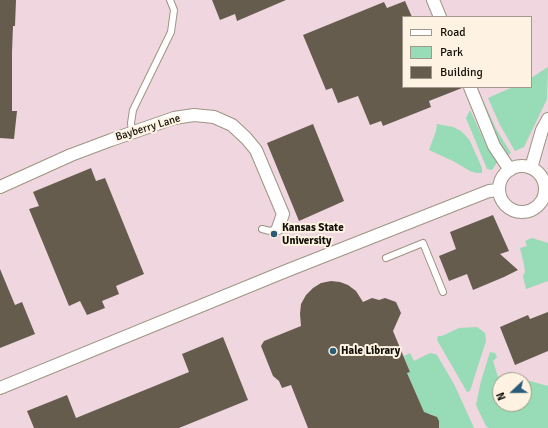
<!DOCTYPE html>
<html>
<head>
<meta charset="utf-8">
<style>
	body { margin:0 }
	#map { position:relative; width:548px; height:428px; overflow:hidden; background:#f1e6d5; font-family:Signika,sans-serif }
	canvas { display:block }
	.legend { position:absolute; left:402px; top:16px; width:130px; height:72px; box-sizing:border-box; background:#fef3e2; border:1px solid #a0988c; margin:0; padding:5px 7px; list-style:none; font-size:12px; color:#13100a }
	.legend li { display:flex; align-items:center; gap:8px; height:20px }
	.legend b { width:20px; border:1px solid #a0988c }
	.north { position:absolute; left:492px; top:372px; width:40px; height:40px; box-sizing:border-box; background:#fef3e2; border:1px solid #a0988c; border-radius:50%; rotate:248deg; font-size:11px; font-weight:700; line-height:16px; text-align:center; color:#13100a }
	.north::after { content:''; display:block; margin:auto; width:14px; height:18px; background:#295c79; clip-path:polygon(50% 0,100% 100%,50% 72%,0 100%) }
</style>
</head>
<body>
<div id="map">
<canvas width="548" height="428"></canvas>
<ul class="legend">
<li><b style="height:5px;background:#fff"></b>Road</li>
<li><b style="height:11px;background:#97dbb7"></b>Park</li>
<li><b style="height:11px;background:#665c4e"></b>Building</li>
</ul>
<div class="north">N</div>
</div>
<script>
const context = document.querySelector('canvas').getContext('2d');
context.lineJoin = 'round';
function fillPath(path, color) { context.fillStyle = color; context.fill(path, 'evenodd'); }
const shape = rows => new Path2D(rows.map(r => 'M' + r).join(''));
function trace(path, color, width, dash) { context.strokeStyle = color; context.lineWidth = width; context.lineCap = dash ? 'butt' : 'round'; context.setLineDash(dash || []); context.stroke(path); }
function drawText(font, color, halo, rows, align = 'center') {
  context.font = font + ' Signika,sans-serif'; context.lineWidth = 4; context.setLineDash([]); context.textBaseline = 'middle'; context.strokeStyle = halo; context.fillStyle = color; for (const [text, x, y, turn = 0] of rows) {
    context.save(); context.translate(x, y); context.rotate((+turn || 0) * Math.PI / 180); context.textAlign = isNaN(turn) ? turn : align; if (halo) context.strokeText(text, 0, 0); context.fillText(text, 0, 0); context.restore();
  }
}
fillPath(shape([
	[0,0,548,0,548,428,0,428],
	[403,17,531,17,531,87,403,87],
	[500,380,524,380,524,404,500,404]
]), '#efd6df');
fillPath(shape([
	[548,67,547,99,524,147,515,151,500,125,488,98,513,87,531,87,531,78],
	[483,100,496,129,511,153,508,155,497,139,482,102],
	[470,110,487,147,498,161,492,170,487,169,466,118],
	[437,124,453,127,461,131,466,136,470,141,482,168,482,173,477,173,470,171,453,161,429,150,436,131],
	[532,238,548,243,548,281,526,289,523,276,525,272,524,264,520,248,527,246,525,241],
	[477,327,485,333,486,341,470,391,467,392,437,340,438,336,442,336,459,328],
	[490,352,495,353,497,357,493,361,498,377,510,372,519,378,548,386,548,428,489,428,486,426,476,405,481,381],
	[500,380,524,380,524,404,500,404],
	[410,353,414,361,430,353,435,354,437,355,455,386,474,428,438,428,437,417,430,414,425,415,407,373,410,372,404,356]
]), '#97dbb7');
fillPath(shape([
	[0,0,16,0,15,26,13,26,12,52,12,111,17,111,14,139,0,138],
	[212,0,286,0,237,21,235,14,220,20],
	[405,1,412,17,403,17,403,87,462,88,429,101,431,107,383,126,381,121,370,125,358,96,338,103,332,88,326,90,303,35,384,2,387,8],
	[313,124,344,201,299,221,267,143],
	[91,168,96,181,105,178,144,274,116,286,119,294,102,301,105,308,87,315,80,301,69,306,29,209,39,206,33,192],
	[493,215,509,251,500,254,518,270,504,277,473,290,467,274,449,281,439,256,456,249,450,232],
	[0,269,15,305,22,302,35,334,0,348],
	[331,281,340,282,348,285,356,291,363,302,372,298,379,300,385,298,396,302,401,313,393,331,410,372,407,373,424,412,437,417,439,421,439,428,308,428,291,385,282,388,279,381,273,376,261,346,264,341,301,326,300,314,301,304,306,295,313,288,321,283],
	[548,312,548,351,515,365,500,327,528,315,530,319],
	[223,337,248,400,179,428,34,428,27,411,67,395,76,418,189,372,182,354]
]), '#665c4e');
const lane = shape([
	[132,132,131,123,133,110,171,32,174,10,170,0],
	[262,229,270,231,278,228],
	[386,258,423,243,443,292]
]);
const street = shape([
	[433,0,440,17],
	[470,87,494,146,510,170],
	'499 189a23 23 0 1 1 46 0a23 23 0 1 1-46 0Z',
	[531,168,542,130,548,119],
	[0,187,71,155,111,140,174,118,194,115,214,117,232,125,246,138,256,150,283,214,278,228],
	[0,388,286,271,489,191,499,190]
]);
trace(lane, '#9e9484', 8);
trace(street, '#9e9484', 14);
trace(lane, '#fff', 6);
trace(street, '#fff', 12);
for (const [x, y, r, color] of [
	[274,234,4,"#295c79"],
	[333,351,4,"#295c79"]
]) { const dot = new Path2D(); dot.arc(x, y, r, 0, 2 * Math.PI); context.fillStyle = color; context.fill(dot); trace(dot, '#fef3e2', 1.5); }
drawText('11px', '#13100a', '#fef3e2', [
	["Bayberry Lane",148,128,-17]
]);
drawText('bold 11px', '#13100a', '#fef3e2', [
	["Kansas State",282,228],
	["University",282,241],
	["Hale Library",341,351]
], 'left');
</script>
</body>
</html>
